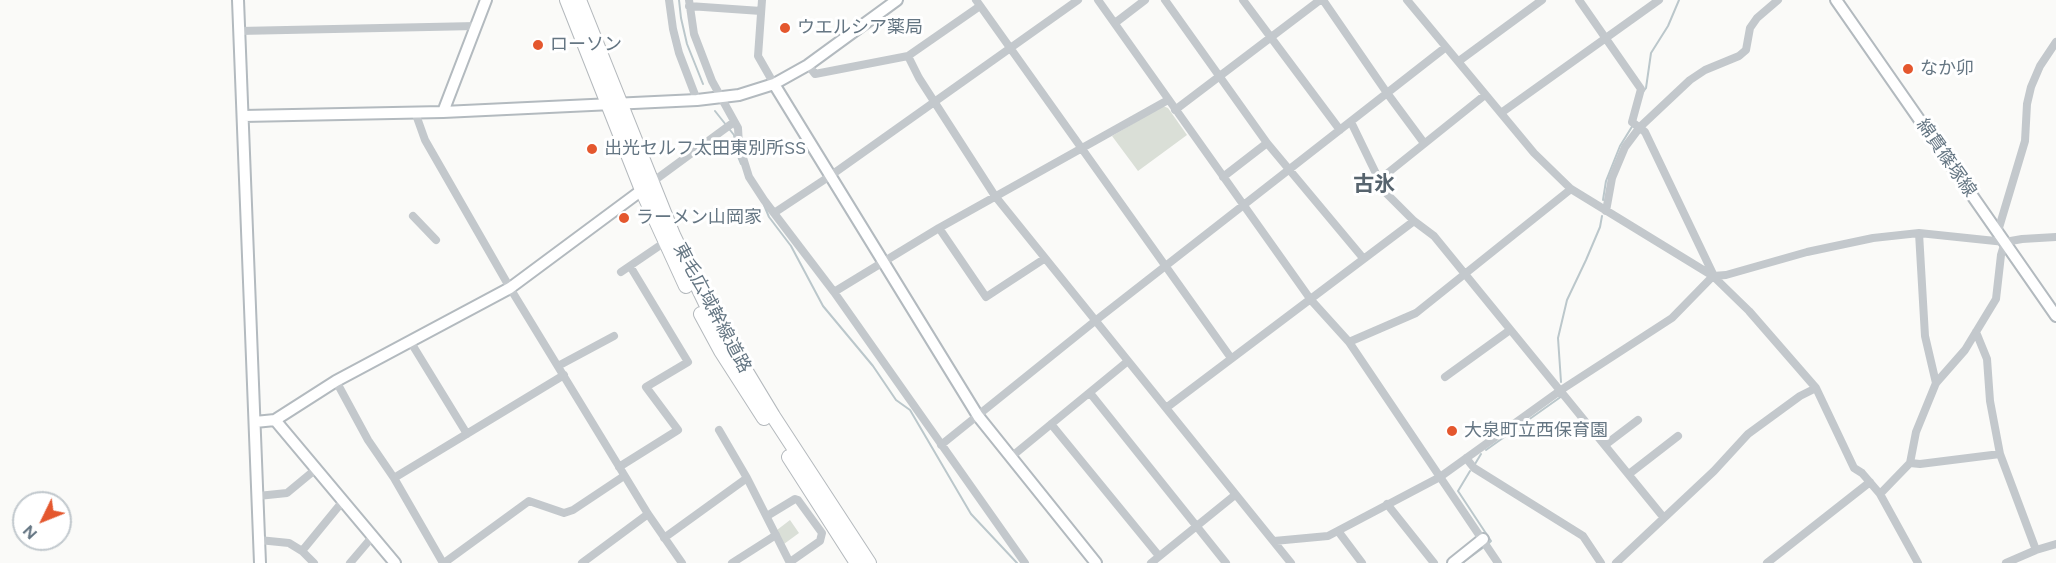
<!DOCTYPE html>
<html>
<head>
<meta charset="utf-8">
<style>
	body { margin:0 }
	#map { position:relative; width:2056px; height:563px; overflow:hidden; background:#fafaf8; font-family:Figtree,sans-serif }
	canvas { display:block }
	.north { position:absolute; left:12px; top:491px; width:60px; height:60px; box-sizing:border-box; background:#fff; border:2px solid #c1c8cd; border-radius:50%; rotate:227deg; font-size:16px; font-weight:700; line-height:24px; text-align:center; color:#657683 }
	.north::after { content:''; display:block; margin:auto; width:21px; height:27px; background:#e4572e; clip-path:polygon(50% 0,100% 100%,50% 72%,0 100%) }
</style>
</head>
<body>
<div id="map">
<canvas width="2056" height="563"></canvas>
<div class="north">N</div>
</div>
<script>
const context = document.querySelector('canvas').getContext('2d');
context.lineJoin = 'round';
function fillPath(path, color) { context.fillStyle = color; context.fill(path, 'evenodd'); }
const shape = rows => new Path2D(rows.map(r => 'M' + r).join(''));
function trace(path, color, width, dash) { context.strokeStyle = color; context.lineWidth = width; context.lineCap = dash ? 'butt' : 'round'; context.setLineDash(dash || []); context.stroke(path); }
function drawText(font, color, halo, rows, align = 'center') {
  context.font = font + ' Figtree,"Noto Sans JP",sans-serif'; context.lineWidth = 6; context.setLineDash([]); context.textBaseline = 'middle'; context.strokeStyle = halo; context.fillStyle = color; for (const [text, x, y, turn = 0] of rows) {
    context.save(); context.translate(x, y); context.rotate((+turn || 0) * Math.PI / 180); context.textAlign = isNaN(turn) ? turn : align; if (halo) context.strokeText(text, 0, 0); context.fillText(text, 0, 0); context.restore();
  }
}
fillPath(shape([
	[1163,106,1168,108,1187,135,1138,171,1112,136],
	[790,520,799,533,784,544,777,530]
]), '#dadfd7');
trace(shape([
	[679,0,681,18,687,44,703,84],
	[1643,92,1646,88,1651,53,1668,26,1679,0],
	[715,111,734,135,737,154,741,164],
	[1603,200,1606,181,1620,146,1633,125],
	[764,205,769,217,791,246,823,306,873,366,896,400,910,410,971,514,1017,563],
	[1561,382,1558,338,1567,300,1586,260,1600,227,1602,216],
	[1486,450,1562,396],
	[1475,464,1481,454],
	[1470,471,1458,491,1491,541,1489,543],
	[1462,563,1484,547]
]), '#bbc7cb', 2);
const secondary = shape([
	[238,0,260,563],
	[1836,0,2056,316],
	[774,84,978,416,1096,563],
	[443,112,486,0],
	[243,116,443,112,697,100,739,95,774,84,808,65,897,0],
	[275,420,395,563],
	[255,422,275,420,336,381,510,288,642,190],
	[1453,563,1483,539]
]);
const highway = shape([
	[567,0,642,190,686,286],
	[579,0,673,235,709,310,773,416,869,563],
	[701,314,721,351,764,418],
	[789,457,857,563]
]);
trace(secondary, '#b3babf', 14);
trace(highway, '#b4b9bd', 16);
trace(shape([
	[669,0,673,29,679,53,697,100],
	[689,0,694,34,712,81,738,128,739,145,749,177,764,200,834,292,1025,563],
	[762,0,758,56,774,84],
	[976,0,1231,358],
	[1098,0,1311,300,1349,342,1498,563],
	[1165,0,1267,143,1363,258],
	[1243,0,1340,130],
	[1323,0,1387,93,1424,143],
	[1407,0,1534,153,1571,189,1713,276,1749,311,1816,388,1854,468,1862,473,1880,494,1918,563],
	[1579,0,1641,89,1632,122,1645,132,1713,274],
	[689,6,761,11],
	[1115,23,1145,0],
	[239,31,476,26],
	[908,56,919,78,995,196,1291,563],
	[1459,61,1542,0],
	[808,65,815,74,908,56,980,6],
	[1175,110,1320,0],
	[415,112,425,140,510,288,648,514,682,563],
	[1501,113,1659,0],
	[1351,122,1385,192,1414,221,1434,236,1664,518],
	[1223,177,1267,143],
	[1379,180,1485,95],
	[651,183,734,122],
	[1606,211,1612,178,1625,147,1640,127,1690,80,1705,70,1739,56,1746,50,1750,28,1757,18,1778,0],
	[774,213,830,176,1078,0],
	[413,216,436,240],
	[939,228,986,297,1044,259],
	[1998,231,2025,141,2027,104,2031,87,2040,66,2056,42],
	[1919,233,1925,336,1936,383],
	[621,272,665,242],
	[834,292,939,228,1168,100],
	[1976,332,1987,359,1990,401,2000,454,2036,550],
	[410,341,467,434],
	[1349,342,1416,313,1571,189],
	[558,366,614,336],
	[1445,377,1510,330],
	[336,381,368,440,394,478,443,563],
	[1090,393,1226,563],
	[1166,408,1414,221],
	[1051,424,1159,556],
	[719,430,747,478,790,563],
	[941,445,1095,321,1446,47],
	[1605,445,1638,420],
	[1011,457,1128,361],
	[1466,458,1474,468,1583,536,1601,563],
	[1910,463,1920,464,2000,454],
	[619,467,678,430,646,387,688,362,630,266],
	[1629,474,1678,436],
	[394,478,564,375],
	[1880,494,1910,463,1916,432,1936,383,1965,350,1996,299,2001,255,2005,242],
	[258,496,287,493,316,469],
	[1387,504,1434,563],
	[767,516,795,499,798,500,822,533,820,541,790,562],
	[1338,531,1362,563],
	[664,538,747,478],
	[259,540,289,543,302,551,314,563],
	[1274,541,1328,536,1440,477,1561,390,1672,318,1713,276,1726,275,1807,252,1873,238,1919,233,2005,242,2022,239,2056,237],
	[302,551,343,501],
	[350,563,373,536],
	[444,563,529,501,564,513,573,510,624,476],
	[582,563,648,514],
	[732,563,776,535],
	[1151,563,1235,495],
	[1616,563,1714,471,1748,434,1800,396,1816,388],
	[1767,563,1870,482],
	[2006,563,2036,550,2056,544]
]), '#c3c8cc', 8);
trace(secondary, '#fff', 10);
trace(highway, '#fff', 14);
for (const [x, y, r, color] of [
	[785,28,6,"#e4572e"],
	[538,45,6,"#e4572e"],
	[1908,69,6,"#e4572e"],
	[592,149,6,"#e4572e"],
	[624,218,6,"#e4572e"],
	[1452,431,6,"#e4572e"]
]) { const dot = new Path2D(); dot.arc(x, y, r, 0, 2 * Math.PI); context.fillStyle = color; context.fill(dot); trace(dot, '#fff', 2); }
drawText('18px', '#657683', '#fff', [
	["ウエルシア薬局",797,28],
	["ローソン",550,45],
	["なか卯",1920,69],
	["出光セルフ太田東別所SS",604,149],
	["ラーメン山岡家",636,218],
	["大泉町立西保育園",1464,431]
], 'left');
drawText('18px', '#657683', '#fff', [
	["綿貫篠塚線",1946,158,55],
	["東毛広域幹線道路",712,308,62]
]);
drawText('bold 21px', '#57646e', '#fff', [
	["古氷",1374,185]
]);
</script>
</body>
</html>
